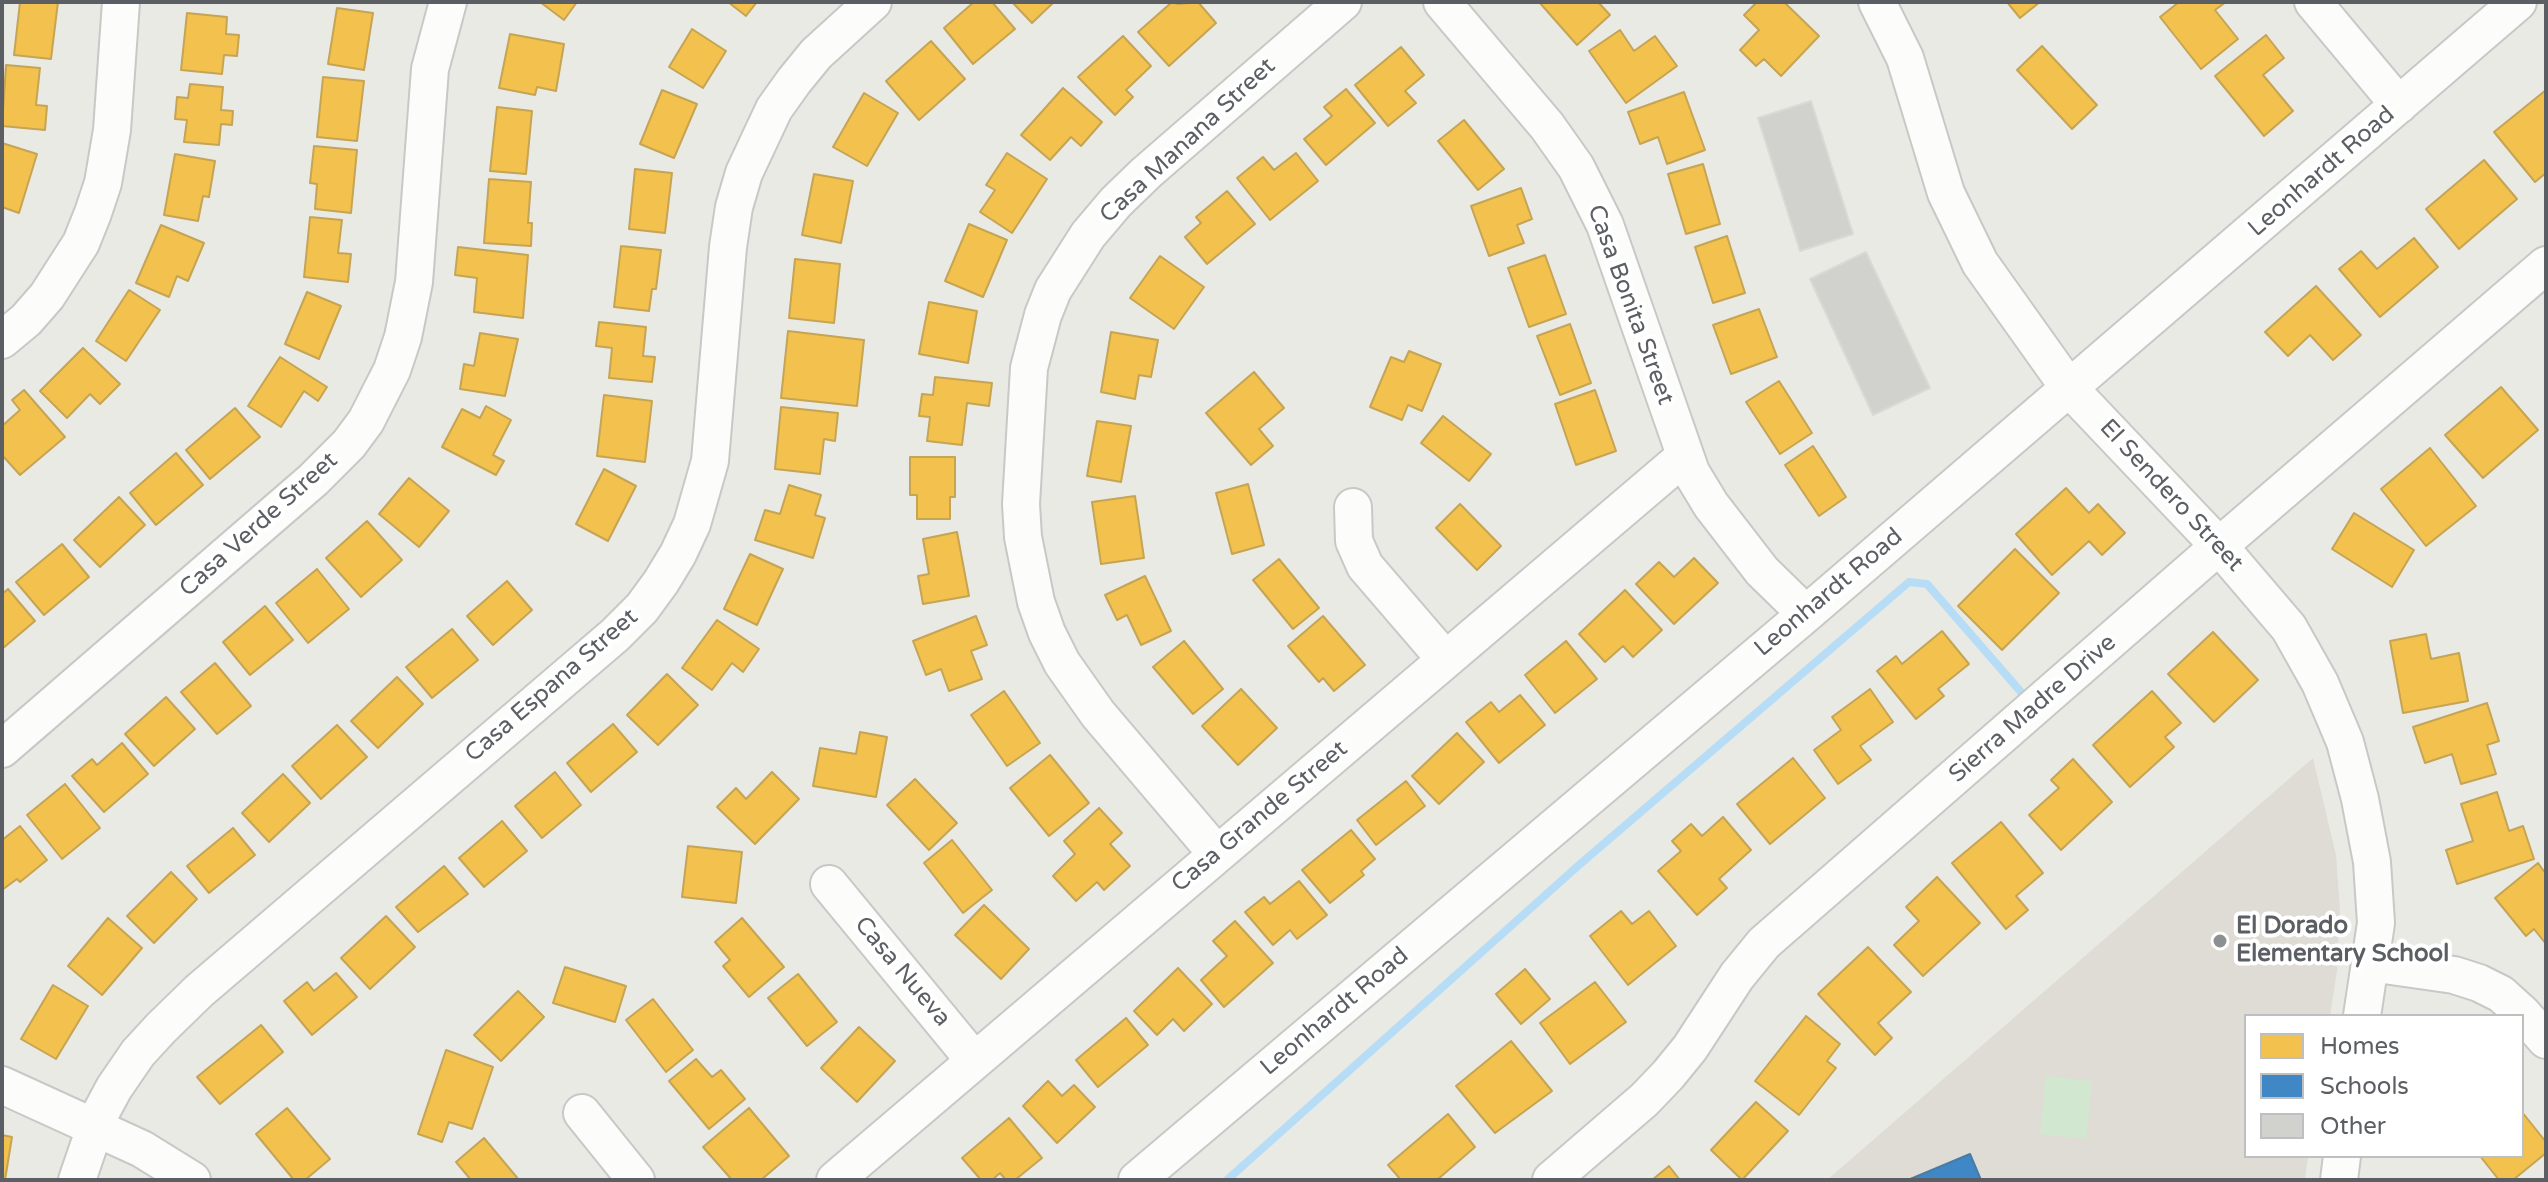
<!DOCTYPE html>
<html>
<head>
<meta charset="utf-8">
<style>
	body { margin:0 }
	#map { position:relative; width:2548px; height:1182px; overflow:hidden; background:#eaeae5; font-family:"Varela Round",sans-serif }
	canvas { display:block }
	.frame { position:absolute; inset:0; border:4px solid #5b5f63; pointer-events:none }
	.legend { position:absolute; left:2244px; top:1014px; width:280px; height:144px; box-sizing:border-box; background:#fff; border:2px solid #bdbfc1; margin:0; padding:10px 14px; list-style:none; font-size:24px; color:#5b5f63 }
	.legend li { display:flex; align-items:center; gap:16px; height:40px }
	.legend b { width:40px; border:2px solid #bdbfc1 }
</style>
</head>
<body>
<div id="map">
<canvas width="2548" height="1182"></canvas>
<div class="frame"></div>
<ul class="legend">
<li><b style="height:22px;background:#f2c14e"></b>Homes</li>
<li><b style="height:22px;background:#3f88c5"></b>Schools</li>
<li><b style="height:22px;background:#d1d1ce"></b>Other</li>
</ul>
</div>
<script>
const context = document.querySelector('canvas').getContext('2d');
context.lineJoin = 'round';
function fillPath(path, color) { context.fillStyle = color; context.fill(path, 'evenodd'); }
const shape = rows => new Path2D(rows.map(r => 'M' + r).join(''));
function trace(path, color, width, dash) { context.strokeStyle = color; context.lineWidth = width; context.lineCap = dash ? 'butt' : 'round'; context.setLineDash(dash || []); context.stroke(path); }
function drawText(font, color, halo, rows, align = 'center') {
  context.font = font + ' "Varela Round",sans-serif'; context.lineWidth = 8; context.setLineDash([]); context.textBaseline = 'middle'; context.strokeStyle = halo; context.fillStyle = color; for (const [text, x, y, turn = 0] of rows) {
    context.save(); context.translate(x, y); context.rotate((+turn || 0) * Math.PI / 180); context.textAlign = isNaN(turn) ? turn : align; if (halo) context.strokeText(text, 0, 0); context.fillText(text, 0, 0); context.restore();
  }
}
fillPath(shape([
	[2313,758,2336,855,2340,910,2337,971,2330,1016,2246,1016,2246,1156,2308,1156,2305,1180,1827,1180]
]), '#dedcd4');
fillPath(shape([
	[2046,1076,2092,1081,2086,1139,2040,1134]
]), '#d2e7d0');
const homes = shape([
	[20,2,58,2,51,59,14,55,20,2],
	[540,2,577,2,564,20,540,2],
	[728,2,757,2,746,16,728,2],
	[974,2,992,2,1015,29,973,64,944,28,974,2],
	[1012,2,1054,2,1032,23,1012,2],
	[1172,2,1178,4,1198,2,1216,23,1169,66,1138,32,1172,2],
	[1539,2,1598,2,1610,15,1577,45,1539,2],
	[1757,2,1784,2,1819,36,1781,76,1764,59,1756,66,1740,50,1759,30,1744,15,1757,2],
	[2007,2,2040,2,2020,18,2007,2],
	[2179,2,2226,2,2215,10,2238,39,2201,69,2160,17,2179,2],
	[337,8,373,13,364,70,328,64,337,8],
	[187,13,227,17,226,34,239,35,237,56,224,55,222,74,181,70,187,13],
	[692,29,726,51,703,88,669,67,692,29],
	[1620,30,1634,51,1655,36,1677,66,1626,103,1589,51,1620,30],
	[510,34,564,44,556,91,537,87,535,95,499,88,510,34],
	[2266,35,2284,58,2263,75,2293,111,2264,136,2215,76,2266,35],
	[1123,36,1151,66,1126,90,1133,97,1115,115,1078,77,1123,36],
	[931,41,965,79,919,120,886,81,931,41],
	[2042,46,2097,105,2072,129,2017,70,2042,46],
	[1401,47,1424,75,1405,91,1416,103,1388,126,1355,85,1401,47],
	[6,65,40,68,36,105,47,106,45,130,2,126,6,65],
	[323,77,364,81,357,141,317,137,323,77],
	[190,84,223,87,221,110,233,111,232,125,221,124,219,145,184,142,187,120,175,119,177,97,188,98,190,84],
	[1063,88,1102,122,1081,146,1071,137,1050,160,1021,135,1063,88],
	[1346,89,1375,123,1326,165,1304,139,1332,116,1324,107,1346,89],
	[662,90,697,104,674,158,640,144,662,90],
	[2546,90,2546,173,2535,182,2494,132,2546,90],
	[1684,92,1705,150,1667,164,1658,137,1640,144,1628,112,1684,92],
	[864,93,898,113,867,166,833,147,864,93],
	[497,107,532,111,526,174,490,171,497,107],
	[1464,120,1504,169,1478,190,1438,141,1464,120],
	[2,143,37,154,19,213,2,207,2,143],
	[314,146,357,150,351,213,315,209,317,184,310,183,314,146],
	[1007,153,1047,179,1012,233,980,212,995,190,986,185,1007,153],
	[1296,153,1318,181,1270,220,1237,178,1263,157,1274,170,1296,153],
	[175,154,215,161,209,197,203,196,198,221,164,215,175,154],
	[2484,160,2517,199,2459,249,2426,209,2484,160],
	[1703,164,1720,224,1686,234,1668,174,1703,164],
	[635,169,672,173,665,233,629,229,635,169],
	[814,174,853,181,841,243,802,235,814,174],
	[489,179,531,182,528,223,532,223,531,246,484,243,489,179],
	[1521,188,1532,219,1517,225,1524,243,1489,256,1471,206,1521,188],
	[1227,191,1255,224,1207,264,1185,237,1201,223,1196,217,1227,191],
	[310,217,342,220,338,253,351,254,348,282,304,277,310,217],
	[969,224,1007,240,983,297,945,281,969,224],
	[161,225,204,243,188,281,177,276,169,297,136,283,161,225],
	[1727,236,1745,293,1713,303,1695,247,1727,236],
	[2414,238,2438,267,2380,317,2339,269,2361,251,2377,269,2414,238],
	[621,246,661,250,656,289,652,289,649,311,614,307,621,246],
	[458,247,528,255,523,318,474,312,477,278,455,275,458,247],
	[1545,255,1566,314,1529,327,1508,268,1545,255],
	[1160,256,1204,287,1174,329,1130,298,1160,256],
	[795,259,840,264,834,323,789,318,795,259],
	[2316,286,2361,335,2333,360,2310,335,2288,356,2265,332,2316,286],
	[129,290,160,310,126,361,96,341,129,290],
	[307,292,341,306,319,359,285,344,307,292],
	[929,302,977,311,968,363,919,354,929,302],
	[1759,309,1777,357,1731,374,1713,325,1759,309],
	[599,322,646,327,643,356,655,357,652,382,609,378,612,348,596,346,599,322],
	[1570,324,1591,383,1560,395,1537,336,1570,324],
	[788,331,864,340,857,406,781,398,788,331],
	[1111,332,1158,340,1151,377,1139,375,1135,399,1101,392,1111,332],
	[480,333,518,339,505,396,460,389,464,364,474,366,480,333],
	[83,348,120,384,100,404,90,394,67,418,40,391,83,348],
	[1409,351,1441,364,1422,411,1408,405,1402,420,1370,407,1391,357,1404,362,1409,351],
	[280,357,327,387,318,401,304,391,281,427,248,406,280,357],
	[1254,372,1284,408,1259,429,1273,446,1251,465,1206,413,1254,372],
	[935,377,992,383,989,406,967,403,962,445,927,441,930,417,919,416,922,394,933,395,935,377],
	[1779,381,1812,433,1780,454,1746,402,1779,381],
	[2501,387,2538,430,2483,478,2445,435,2501,387],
	[24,390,65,437,20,475,2,455,2,426,20,410,12,400,24,390],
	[1595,390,1616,451,1576,465,1555,404,1595,390],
	[604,395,652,401,645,462,597,456,604,395],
	[486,406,511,420,493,455,504,461,496,475,442,447,462,409,480,418,486,406],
	[781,407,838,413,835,441,824,439,820,474,775,469,781,407],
	[235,408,260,437,210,479,186,450,235,408],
	[1443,416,1491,454,1469,481,1421,443,1443,416],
	[1097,421,1131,426,1121,482,1087,476,1097,421],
	[1813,446,1846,497,1819,516,1785,465,1813,446],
	[2430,448,2476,506,2426,546,2381,489,2430,448],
	[176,453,203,485,156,525,130,493,176,453],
	[910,457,955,457,955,497,950,497,950,519,917,519,917,495,910,495,910,457],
	[604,469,636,486,608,541,576,524,604,469],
	[409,478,449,511,419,547,379,514,409,478],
	[1248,484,1264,545,1232,554,1216,493,1248,484],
	[789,485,821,495,815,515,825,518,813,558,755,540,765,510,780,514,789,485],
	[2066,488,2089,513,2098,504,2125,533,2102,555,2089,541,2052,575,2016,534,2066,488],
	[1135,496,1144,558,1101,564,1092,502,1135,496],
	[119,497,145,525,100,567,74,540,119,497],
	[1460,504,1501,546,1477,570,1436,528,1460,504],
	[2354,513,2414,550,2392,587,2332,549,2354,513],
	[367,521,402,560,361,597,326,558,367,521],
	[957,532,969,596,923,604,918,576,929,574,923,539,957,532],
	[62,544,89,577,44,615,16,582,62,544],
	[2015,549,2059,593,2002,650,1958,606,2015,549],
	[750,554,783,569,757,625,724,609,750,554],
	[1694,558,1718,583,1674,624,1636,584,1659,562,1674,577,1694,558],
	[1279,559,1319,608,1293,629,1253,580,1279,559],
	[317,569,349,609,308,643,276,603,317,569],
	[1145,576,1171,631,1141,645,1127,615,1117,620,1105,595,1145,576],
	[507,581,532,610,493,645,467,616,507,581],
	[8,589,35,621,2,649,2,594,8,589],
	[1625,590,1662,630,1633,657,1623,646,1605,662,1579,634,1625,590],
	[265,606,293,640,250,675,223,642,265,606],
	[976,616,987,645,971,651,982,679,949,691,941,669,926,675,913,641,976,616],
	[1323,616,1365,665,1334,691,1323,678,1319,682,1288,646,1323,616],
	[717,620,759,649,743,672,732,663,712,690,682,668,717,620],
	[452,629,478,660,432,698,406,667,452,629],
	[1942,631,1969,664,1938,689,1944,696,1916,719,1877,671,1896,656,1902,664,1942,631],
	[2213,632,2258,680,2214,722,2168,674,2213,632],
	[2426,634,2431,659,2459,653,2468,701,2403,713,2390,641,2426,634],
	[1184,641,1223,689,1193,714,1153,667,1184,641],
	[1566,641,1597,679,1555,713,1525,675,1566,641],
	[215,663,251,706,217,734,181,692,215,663],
	[667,674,698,705,658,745,627,715,667,674],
	[397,677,423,704,378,748,351,721,397,677],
	[1241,689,1277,728,1238,765,1202,726,1241,689],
	[1870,689,1893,722,1860,746,1871,760,1838,784,1814,750,1841,730,1832,717,1870,689],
	[1004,691,1040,743,1007,766,971,715,1004,691],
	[2152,691,2181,723,2165,737,2174,747,2130,787,2093,745,2152,691],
	[1520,695,1545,725,1499,763,1466,722,1491,702,1499,712,1520,695],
	[166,697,195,729,154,766,125,734,166,697],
	[2487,703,2499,741,2487,745,2496,774,2461,784,2452,754,2425,763,2413,727,2487,703],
	[613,724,637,752,591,792,567,763,613,724],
	[337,725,367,757,321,799,292,766,337,725],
	[860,732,887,737,876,797,813,786,820,748,856,754,860,732],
	[1457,733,1484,762,1439,804,1412,776,1457,733],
	[122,743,148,774,104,812,72,776,92,759,97,765,122,743],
	[1050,755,1089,803,1049,836,1010,788,1050,755],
	[1793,758,1825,798,1770,844,1737,804,1793,758],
	[2073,759,2112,802,2061,850,2029,815,2059,788,2051,780,2073,759],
	[555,772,581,805,542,838,515,806,555,772],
	[772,772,799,799,755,844,717,807,736,788,746,799,772,772],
	[283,774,310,803,269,842,242,813,283,774],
	[915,779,957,823,929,850,887,805,915,779],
	[1406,781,1425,806,1376,845,1357,820,1406,781],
	[65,784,100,828,62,859,27,815,65,784],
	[2497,792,2509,831,2523,826,2534,859,2457,884,2446,850,2473,841,2461,804,2497,792],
	[1099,808,1122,833,1110,844,1130,866,1104,890,1097,882,1076,901,1053,876,1075,854,1064,841,1099,808],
	[1723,817,1751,850,1719,879,1727,888,1697,915,1658,871,1681,851,1672,841,1691,824,1702,836,1723,817],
	[502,821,527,851,484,887,459,858,502,821],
	[2001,822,2043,873,2016,896,2028,910,2006,929,1952,863,2001,822],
	[20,826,47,860,20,882,17,879,2,890,2,840,20,826],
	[233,828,255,855,209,893,187,866,233,828],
	[1351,830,1375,859,1361,871,1364,875,1330,903,1302,870,1351,830],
	[952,840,992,890,963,913,924,863,952,840],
	[688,846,742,852,736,903,682,897,688,846],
	[2538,863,2546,874,2546,944,2534,929,2526,936,2495,898,2538,863],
	[444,866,468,894,418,932,396,907,444,866],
	[171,872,197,899,154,943,127,916,171,872],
	[1937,877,1980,923,1923,976,1894,945,1919,921,1906,907,1937,877],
	[1299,881,1327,915,1297,939,1290,930,1273,945,1245,912,1264,897,1270,904,1299,881],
	[984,905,1029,949,1001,979,955,935,984,905],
	[1621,911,1632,924,1649,911,1676,946,1628,985,1590,936,1621,911],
	[386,916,415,947,370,989,341,958,386,916],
	[108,918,142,948,102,995,68,966,108,918],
	[742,918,784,967,749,997,723,966,730,960,715,942,742,918],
	[1235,921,1273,963,1224,1007,1201,980,1227,956,1213,941,1235,921],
	[1868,947,1911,992,1878,1023,1892,1038,1875,1055,1818,994,1868,947],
	[565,967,626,986,615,1022,553,1003,565,967],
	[1178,968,1212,1004,1184,1031,1173,1019,1157,1035,1134,1011,1178,968],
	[1525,969,1550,999,1521,1024,1496,994,1525,969],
	[336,973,357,997,312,1035,284,1001,307,982,314,991,336,973],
	[798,974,837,1022,807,1046,768,998,798,974],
	[1595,982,1626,1022,1570,1064,1540,1023,1595,982],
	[53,985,88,1006,56,1059,21,1039,53,985],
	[518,991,544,1017,501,1061,474,1035,518,991],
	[653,999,693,1050,666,1072,626,1020,653,999],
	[1806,1016,1840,1044,1827,1061,1836,1068,1799,1115,1755,1081,1806,1016],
	[1126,1018,1148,1045,1098,1087,1076,1060,1126,1018],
	[261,1025,283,1052,220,1104,197,1077,261,1025],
	[859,1027,895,1061,857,1102,821,1068,859,1027],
	[1511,1041,1552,1091,1495,1133,1456,1086,1511,1041],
	[446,1050,493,1067,472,1129,449,1122,442,1142,418,1134,446,1050],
	[696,1059,712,1077,721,1070,745,1099,709,1129,669,1081,696,1059],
	[1048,1081,1062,1096,1074,1085,1095,1107,1057,1143,1023,1106,1048,1081],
	[1756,1102,1788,1131,1742,1180,1711,1150,1756,1102],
	[287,1108,330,1159,305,1180,294,1180,256,1134,287,1108],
	[749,1108,789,1156,761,1180,732,1180,703,1147,749,1108],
	[2522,1112,2546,1142,2546,1153,2513,1180,2499,1180,2480,1156,2522,1156,2522,1112],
	[1448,1114,1475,1147,1437,1180,1401,1180,1388,1165,1448,1114],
	[1009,1118,1042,1158,1015,1180,1006,1180,1000,1173,992,1180,981,1180,962,1158,1009,1118],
	[2,1135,12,1137,5,1180,2,1180,2,1135],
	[484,1138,519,1180,471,1180,456,1162,484,1138],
	[1669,1166,1680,1180,1652,1180,1669,1166]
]);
fillPath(homes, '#f2c14e');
trace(homes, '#c5a454', 2);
const schools = shape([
	[1970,1154,1981,1180,1908,1180,1970,1154]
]);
fillPath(schools, '#3f88c5');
trace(schools, '#477ca8', 2);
trace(shape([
	[1227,1180,1579,865,1909,582,1927,584,2021,692]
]), '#b7ddf6', 8);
const building = shape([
	[1811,101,1853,234,1800,251,1758,118,1811,101],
	[1866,252,1930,388,1873,415,1810,279,1866,252]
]);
fillPath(building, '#d1d1ce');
trace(building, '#dad9d4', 2);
const minor = shape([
	[1442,2,1547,126,1576,167,1605,225,1691,472,1711,505,1762,571,1806,614],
	[1877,2,1905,58,1946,193,1980,263,2069,388,2219,546,2289,628,2320,683,2345,742,2360,799,2372,862,2376,923,2362,1016],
	[2313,2,2399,105],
	[2,340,26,320,47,296,81,243,93,213,103,183,112,130,121,2],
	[1353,507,1354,541,1365,566,1445,659],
	[2,749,313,480,349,444,366,421,392,370,403,337,414,282,430,69,448,2],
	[1217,854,1098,714,1062,663,1047,633,1036,602,1023,537,1021,504,1029,368,1043,315,1053,290,1088,235,1116,202,1146,173,1343,2],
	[829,884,974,1060],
	[2370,963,2454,975,2479,983,2501,994,2522,1013,2546,1040],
	[2,1085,142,1149,192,1180],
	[582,1113,636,1180],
	[77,1180,99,1116,114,1088,138,1053,161,1028,199,991,615,635,642,608,661,582,678,554,692,524,710,461,728,247,734,207,744,173,774,109,794,81,816,54,873,2],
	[835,1180,1685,456],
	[1137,1180,1806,614,2518,2],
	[1551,1180,1644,1100,1668,1075,1690,1048,1737,976,1764,943,2219,546,2546,265],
	[2339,1180,2342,1156]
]);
trace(minor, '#c7c8c7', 40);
trace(minor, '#fcfcfb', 36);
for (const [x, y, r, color] of [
	[2220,941,8,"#8d9090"]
]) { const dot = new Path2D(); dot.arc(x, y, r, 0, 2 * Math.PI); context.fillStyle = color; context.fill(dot); trace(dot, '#fff', 3); }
drawText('24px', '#5b5f63', '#fff', [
	["Casa Manana Street",1188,141,-43],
	["Leonhardt Road",2322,172,-41],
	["Casa Bonita Street",1630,305,70],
	["El Sendero Street",2171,496,47],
	["Casa Verde Street",259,525,-42],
	["Leonhardt Road",1829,593,-40],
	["Casa Espana Street",552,686,-41],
	["Sierra Madre Drive",2033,709,-41],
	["Casa Grande Street",1260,817,-40],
	["Casa Nueva",902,972,50],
	["Leonhardt Road",1335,1012,-40]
]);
drawText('bold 24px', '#5b5f63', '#fff', [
	["El Dorado",2236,927],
	["Elementary School",2236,955]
], 'left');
</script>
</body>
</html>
